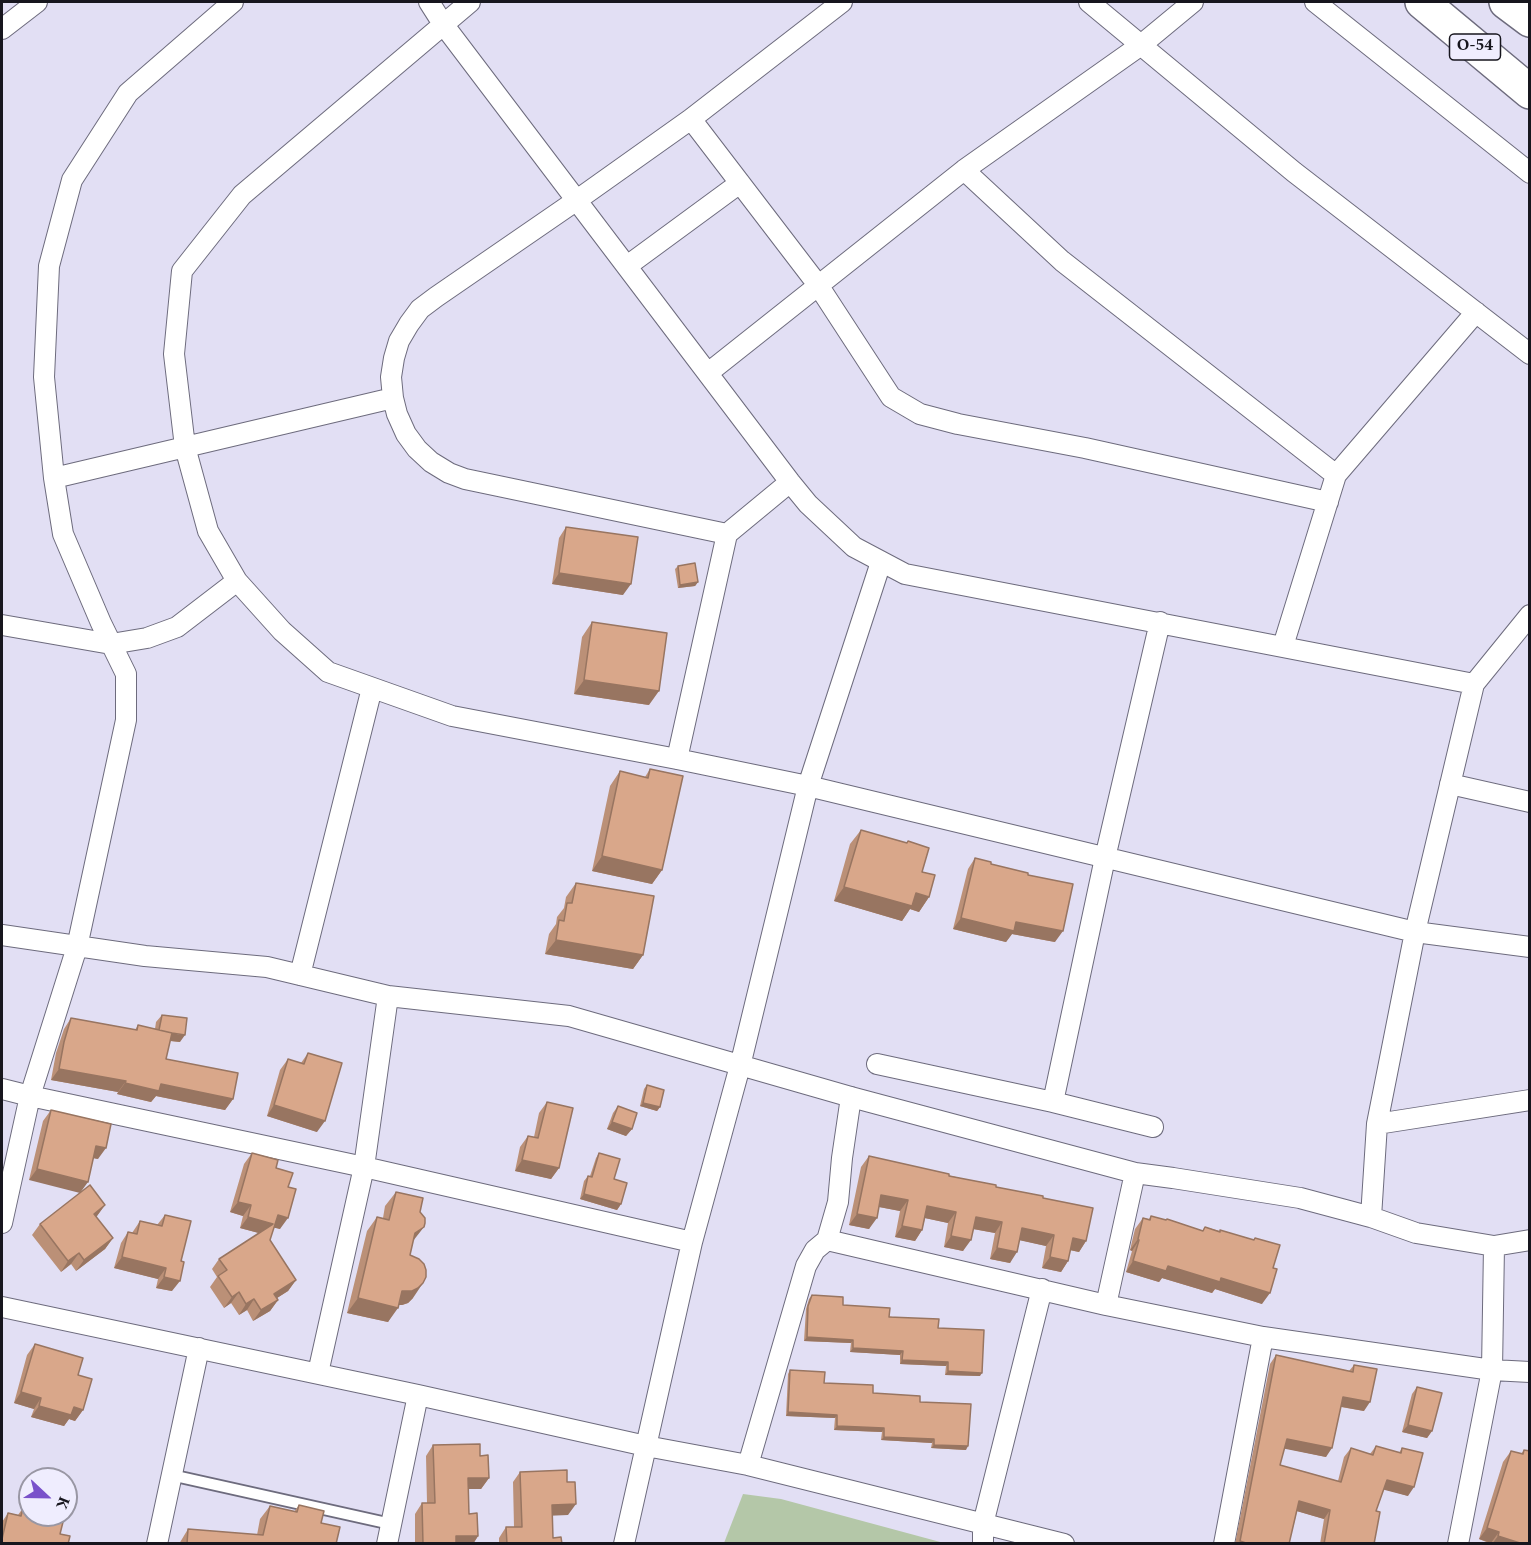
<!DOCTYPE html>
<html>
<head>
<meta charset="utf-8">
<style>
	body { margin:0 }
	#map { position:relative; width:1531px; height:1545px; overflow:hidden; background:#e2dff4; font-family:Spectral,serif }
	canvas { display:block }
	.frame { position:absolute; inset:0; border:3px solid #17161e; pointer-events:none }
	.north { position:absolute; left:18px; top:1467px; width:60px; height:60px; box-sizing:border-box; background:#efedfe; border:2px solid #9997a4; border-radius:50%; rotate:112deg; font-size:16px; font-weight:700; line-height:24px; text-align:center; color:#17161e }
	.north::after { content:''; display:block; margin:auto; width:21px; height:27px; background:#7951ca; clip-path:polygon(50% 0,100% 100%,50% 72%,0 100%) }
</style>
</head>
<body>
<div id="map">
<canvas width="1531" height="1545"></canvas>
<div class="frame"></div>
<div class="north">K</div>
</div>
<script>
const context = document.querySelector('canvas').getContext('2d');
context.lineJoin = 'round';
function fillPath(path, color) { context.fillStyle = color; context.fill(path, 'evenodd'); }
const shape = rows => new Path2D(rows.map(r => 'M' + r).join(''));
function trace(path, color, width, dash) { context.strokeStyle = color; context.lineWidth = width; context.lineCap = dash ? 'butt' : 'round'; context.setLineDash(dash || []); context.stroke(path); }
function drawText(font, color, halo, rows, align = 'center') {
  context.font = font + ' Spectral,serif'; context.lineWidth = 6; context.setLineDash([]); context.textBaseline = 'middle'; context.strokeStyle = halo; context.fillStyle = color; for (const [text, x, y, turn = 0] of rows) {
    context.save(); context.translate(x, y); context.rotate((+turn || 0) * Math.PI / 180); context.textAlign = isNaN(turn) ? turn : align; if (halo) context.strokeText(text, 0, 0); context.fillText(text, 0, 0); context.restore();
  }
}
fillPath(shape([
	[743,1494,781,1499,944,1543,724,1543]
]), '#b4c7a8');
const service = shape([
	[171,1475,391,1524]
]);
const minor = shape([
	[429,2,443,24,790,482,808,504,854,547,905,574,1474,684],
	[470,2,242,195,182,271,174,354,185,447,208,531,237,581,282,631,328,672,452,716,677,759,808,786,1415,932,1530,947],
	[1089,2,1294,172,1530,354],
	[1315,2,1530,173],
	[2,29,37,2],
	[691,119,818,285,891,397,920,414,958,424,1085,448,1328,502],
	[964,170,1062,261,1336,475],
	[627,266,740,183],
	[708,373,964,170,1141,45,1193,2],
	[54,478,393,398],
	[727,534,465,479,449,473,431,462,417,449,406,434,397,414,393,398,391,377,394,358,399,341,409,324,420,309,436,297,577,200,691,119,842,2],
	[2,625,111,644,147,638,177,627,237,581],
	[1283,646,1336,475,1476,312],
	[677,759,727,534,790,482],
	[1450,784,1530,802],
	[2,935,145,956,267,967,388,996,569,1016,851,1097,1135,1173,1173,1178,1300,1198,1371,1217,1416,1233,1494,1246,1530,1240],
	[300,975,372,688],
	[877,1064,1053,1102,1153,1127],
	[2,1089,30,1096,364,1167,692,1242],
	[1053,1102,1105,858,1160,622],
	[1377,1124,1530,1100],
	[1371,1217,1377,1124,1415,932,1474,684,1530,615],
	[2,1223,30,1096,77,947,126,720,126,674,101,623,63,534,54,478,44,377,49,266,72,180,128,93,233,2],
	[827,1240,1106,1305,1263,1337,1492,1370,1530,1372],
	[1106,1305,1135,1173],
	[2,1307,418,1395,646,1446,748,1465,1064,1544],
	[318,1373,364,1167,388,996],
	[748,1465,806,1266,815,1250,827,1240,838,1202,842,1158,851,1097],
	[157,1544,199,1348],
	[387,1544,418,1395],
	[624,1544,692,1242,740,1066,808,786,881,562],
	[983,1544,983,1524,1042,1289],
	[1224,1544,1263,1337],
	[1458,1544,1492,1370,1494,1246]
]);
const motorway = shape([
	[1422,2,1530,92],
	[1506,2,1530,20]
]);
trace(service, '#6d6b7d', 14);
trace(minor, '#6d6b7d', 22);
trace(motorway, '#6d6b7d', 36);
trace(service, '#fff', 10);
trace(minor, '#fff', 20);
trace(motorway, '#fff', 33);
fillPath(shape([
	[566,527,623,595,552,584,559,538],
	[678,566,698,582,695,586,678,588,675,569],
	[592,622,649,705,574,694,582,637],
	[650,769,662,870,652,884,592,871,610,786,620,771,645,777],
	[861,830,922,872,929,897,919,912,910,909,902,921,834,901,850,844],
	[975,858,991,864,1028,875,1055,942,1012,934,1006,942,953,929,968,869],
	[576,883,643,955,633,969,545,954,549,934,556,924,557,917,564,908,566,897],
	[162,1015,180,1042,170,1041,166,1059,233,1099,225,1110,156,1096,151,1102,117,1094,118,1092,51,1080,56,1053,64,1029,71,1018,135,1030,138,1025,155,1029,156,1022],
	[308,1053,317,1132,267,1116,280,1070,288,1059,301,1063],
	[647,1085,660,1107,657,1111,640,1106,644,1089],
	[547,1102,559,1168,551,1179,515,1171,520,1147,528,1136,534,1137,539,1113],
	[618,1106,632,1129,626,1136,607,1129,613,1113],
	[51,1110,98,1159,93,1158,29,1180,43,1121],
	[252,1153,276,1168,288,1187,280,1229,274,1227,270,1240,296,1280,288,1291,277,1298,278,1300,270,1311,253,1321,247,1310,239,1315,231,1303,224,1308,210,1287,217,1277,212,1269,219,1259,259,1233,240,1228,243,1216,230,1212,244,1164],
	[599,1153,614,1179,621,1204,617,1210,580,1199,584,1181,588,1176,590,1176,596,1158],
	[869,1156,1043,1198,1086,1241,1079,1252,1070,1250,1068,1261,1061,1272,1042,1268,1046,1246,1020,1240,1010,1263,990,1259,995,1233,973,1229,963,1251,944,1247,948,1223,925,1218,922,1230,915,1241,895,1237,900,1211,879,1207,869,1229,849,1225,861,1167],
	[396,1192,413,1242,410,1255,413,1298,408,1303,402,1305,398,1305,388,1322,347,1313,367,1231,377,1217,383,1218,385,1206],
	[105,1205,96,1217,113,1238,105,1249,76,1271,71,1264,61,1272,32,1235,40,1224],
	[165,1215,172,1291,156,1288,158,1279,114,1268,121,1243,128,1232,132,1233,140,1221,157,1225],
	[1151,1216,1202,1231,1205,1227,1253,1240,1255,1238,1262,1304,1215,1289,1212,1293,1162,1278,1159,1282,1126,1272,1132,1251,1130,1250,1135,1229,1143,1218,1149,1219],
	[812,1295,843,1305,938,1328,980,1376,945,1375,946,1366,900,1364,900,1355,850,1352,851,1343,804,1341,806,1309,809,1299],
	[35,1344,78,1375,83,1410,75,1421,69,1419,64,1426,31,1417,34,1409,14,1403,27,1355],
	[1276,1355,1349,1371,1354,1365,1364,1411,1341,1407,1326,1457,1284,1448,1280,1465,1338,1481,1344,1457,1351,1448,1370,1454,1376,1446,1399,1453,1402,1448,1408,1496,1384,1489,1376,1511,1374,1544,1320,1544,1324,1519,1297,1511,1289,1544,1235,1544,1270,1364],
	[790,1370,824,1383,873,1393,920,1402,966,1450,931,1448,932,1443,881,1440,882,1432,834,1430,835,1418,786,1416,788,1374],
	[1417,1387,1432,1431,1427,1438,1402,1432,1412,1394],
	[433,1445,480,1456,489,1478,481,1489,468,1489,469,1514,478,1536,473,1544,415,1544,415,1514,422,1503,427,1503,426,1456],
	[1524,1450,1530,1544,1491,1544,1479,1539,1503,1462,1511,1451,1521,1454],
	[520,1472,568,1515,552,1515,553,1538,562,1544,499,1544,499,1538,506,1527,514,1527,513,1482],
	[299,1505,321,1523,336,1544,179,1544,188,1529,257,1535,260,1519,270,1506,294,1512],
	[23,1508,60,1534,2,1544,2,1522,8,1513,18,1515]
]), '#bb9077');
fillPath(shape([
	[559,573,631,584,623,595,552,584],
	[698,582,695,586,678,588,680,585],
	[584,680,659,691,649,705,574,694],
	[602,856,662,870,652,884,592,871],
	[844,887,916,893,929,897,919,912,910,909,902,921,834,901],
	[961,918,1016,922,1063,931,1055,942,1012,934,1006,942,953,929],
	[556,940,643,955,633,969,545,954],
	[159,1032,185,1035,180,1042,154,1039],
	[59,1069,126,1081,118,1092,51,1080],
	[125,1083,161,1084,233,1099,225,1110,156,1096,151,1102,117,1094],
	[643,1103,660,1107,657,1111,640,1106],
	[274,1105,325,1121,317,1132,267,1116],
	[612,1122,632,1129,626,1136,607,1129],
	[96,1146,106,1148,98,1159,88,1157],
	[522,1160,559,1168,551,1179,515,1171],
	[37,1169,88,1182,80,1193,29,1180],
	[584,1194,621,1204,617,1210,580,1199],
	[881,1195,908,1200,900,1211,874,1206],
	[238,1202,251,1205,243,1216,230,1212],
	[105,1205,97,1216,86,1225,94,1214],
	[927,1206,956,1212,948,1223,920,1217],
	[857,1214,877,1218,869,1229,849,1225],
	[278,1215,288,1218,280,1229,271,1227,266,1235,240,1228,248,1217],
	[976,1217,1002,1222,995,1233,968,1228],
	[902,1226,922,1230,915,1241,895,1237],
	[424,1227,413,1241,415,1233],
	[1022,1228,1054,1235,1046,1246,1014,1239],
	[951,1236,971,1240,963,1251,944,1247],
	[113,1238,105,1249,76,1271,84,1260],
	[1073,1238,1086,1241,1079,1252,1065,1249],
	[1138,1239,1139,1240,1132,1251,1130,1250],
	[997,1248,1017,1252,1010,1263,990,1259],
	[79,1253,71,1264,61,1272,68,1261],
	[122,1257,166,1268,158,1279,114,1268],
	[1050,1257,1068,1261,1061,1272,1042,1268],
	[1133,1261,1168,1266,1221,1278,1270,1293,1262,1304,1215,1289,1212,1293,1162,1278,1159,1282,1126,1272],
	[164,1277,180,1281,172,1291,156,1288],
	[296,1280,288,1291,266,1305,274,1294],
	[423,1283,413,1298,408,1303,402,1305,392,1305,402,1291],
	[239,1292,231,1303,224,1308,232,1297],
	[358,1298,398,1308,388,1322,347,1313],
	[254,1299,247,1310,239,1315,246,1304],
	[278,1300,270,1311,253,1321,261,1310],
	[807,1337,853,1340,851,1343,804,1341],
	[853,1348,903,1351,900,1355,850,1352],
	[902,1360,948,1362,946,1366,900,1364],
	[948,1371,982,1373,980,1376,945,1375],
	[21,1392,41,1398,34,1409,14,1403],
	[1343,1397,1370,1402,1364,1411,1337,1406],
	[39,1406,74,1407,83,1410,75,1421,69,1419,64,1426,31,1417],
	[788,1412,837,1415,835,1418,786,1416],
	[1408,1425,1432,1431,1427,1438,1402,1432],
	[837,1426,884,1428,882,1432,834,1430],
	[884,1437,934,1439,932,1443,881,1440],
	[1287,1439,1332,1448,1326,1457,1281,1448],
	[934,1445,968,1446,966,1450,931,1448],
	[468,1478,489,1478,481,1489,460,1489],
	[1387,1480,1414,1487,1408,1496,1381,1489],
	[1299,1501,1330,1510,1324,1519,1293,1510],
	[576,1504,568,1515,544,1516,552,1505],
	[1487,1528,1499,1532,1491,1543,1479,1539],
	[456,1536,478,1536,473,1544,451,1544],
	[1498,1536,1523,1544,1492,1544]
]), '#987561');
const building = shape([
	[566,527,638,537,631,584,559,573,566,527],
	[695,563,698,582,680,585,678,566,695,563],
	[592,622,667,633,659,691,584,680,592,622],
	[650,769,683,776,662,870,602,856,620,771,648,778,650,769],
	[861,830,907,843,908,841,929,848,922,872,935,875,929,897,916,893,912,906,844,887,861,830],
	[975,858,991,862,991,864,1028,873,1028,875,1073,884,1063,931,1016,922,1014,931,961,918,975,858],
	[576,883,654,896,643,955,556,940,559,920,564,921,567,903,572,903,576,883],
	[162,1015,187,1018,185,1035,172,1033,159,1030,162,1015],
	[71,1018,137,1030,138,1025,172,1033,166,1059,238,1073,233,1099,161,1084,159,1091,125,1083,126,1081,59,1069,64,1042,71,1018],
	[308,1053,342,1063,325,1121,274,1105,288,1059,304,1064,308,1053],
	[647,1085,664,1090,660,1107,643,1103,647,1085],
	[547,1102,573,1108,559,1168,522,1160,528,1136,538,1138,547,1102],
	[618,1106,637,1113,632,1129,612,1122,618,1106],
	[51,1110,111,1124,106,1148,96,1146,88,1182,37,1169,51,1110],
	[252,1153,278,1160,276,1168,293,1173,288,1187,296,1189,288,1218,278,1215,270,1240,296,1280,274,1294,278,1300,261,1310,254,1299,246,1304,239,1292,232,1297,218,1276,227,1270,219,1259,273,1224,248,1217,251,1205,238,1202,252,1153],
	[599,1153,620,1159,614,1179,627,1183,621,1204,584,1194,588,1176,592,1177,599,1153],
	[869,1156,949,1174,949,1176,996,1185,996,1187,1043,1196,1043,1198,1093,1208,1086,1241,1073,1238,1068,1261,1050,1257,1054,1235,1022,1228,1017,1252,997,1248,1002,1222,976,1217,971,1240,951,1236,956,1212,927,1206,922,1230,902,1226,908,1200,881,1195,877,1218,857,1214,869,1156],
	[90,1185,105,1205,94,1214,113,1238,84,1260,79,1253,68,1261,40,1224,90,1185],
	[396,1192,423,1198,420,1212,425,1218,425,1223,424,1227,415,1233,410,1255,419,1259,424,1264,426,1270,426,1277,423,1283,418,1288,412,1291,402,1291,398,1308,358,1298,377,1217,389,1220,396,1192],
	[165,1215,191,1221,181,1261,184,1262,180,1281,164,1277,166,1268,122,1257,128,1232,137,1234,140,1221,162,1226,165,1215],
	[1151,1216,1166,1220,1167,1219,1203,1231,1205,1227,1220,1232,1220,1230,1254,1240,1255,1238,1280,1245,1273,1268,1277,1269,1270,1293,1221,1278,1220,1282,1168,1266,1166,1271,1133,1261,1139,1240,1138,1239,1143,1218,1150,1220,1151,1216],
	[812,1295,843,1297,843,1305,890,1308,889,1317,939,1319,938,1328,984,1330,982,1373,948,1371,948,1362,902,1360,903,1351,853,1348,853,1340,807,1337,808,1306,812,1295],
	[35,1344,83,1358,78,1375,92,1379,83,1410,74,1407,71,1415,39,1406,41,1398,21,1392,35,1344],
	[1276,1355,1353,1372,1354,1365,1377,1369,1370,1402,1343,1397,1332,1448,1287,1439,1280,1465,1341,1482,1351,1448,1373,1455,1376,1446,1401,1453,1402,1448,1423,1453,1414,1487,1387,1480,1376,1511,1380,1512,1374,1544,1324,1544,1330,1510,1299,1501,1289,1544,1249,1544,1240,1541,1276,1355],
	[790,1370,825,1372,824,1383,873,1385,873,1393,920,1396,920,1402,971,1404,968,1446,934,1445,934,1439,884,1437,884,1428,837,1426,837,1415,788,1412,790,1370],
	[1417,1387,1442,1393,1432,1431,1408,1425,1417,1387],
	[480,1444,480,1456,488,1455,489,1478,468,1478,469,1514,477,1513,478,1536,456,1536,456,1544,423,1544,422,1503,435,1503,433,1445,480,1444],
	[1524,1450,1530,1451,1530,1539,1528,1544,1523,1544,1498,1536,1499,1532,1487,1528,1511,1451,1523,1454,1524,1450],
	[567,1470,567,1482,575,1482,576,1504,552,1505,553,1538,561,1537,562,1544,507,1544,506,1527,522,1527,520,1472,567,1470],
	[299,1505,324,1511,321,1523,340,1527,336,1544,187,1544,188,1529,263,1535,270,1506,297,1512,299,1505],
	[23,1508,30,1509,30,1515,53,1515,64,1518,60,1534,70,1536,68,1544,2,1544,2,1539,8,1513,21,1516,23,1508]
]);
fillPath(building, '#d9a78a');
trace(building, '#987561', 1.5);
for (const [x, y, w] of [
	[1475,47,51]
]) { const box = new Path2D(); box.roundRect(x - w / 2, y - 13, w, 26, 4.5); context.fillStyle = '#efedfe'; context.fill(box); trace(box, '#17161e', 1.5); }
drawText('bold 16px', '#17161e', null, [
	["O-54",1475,47]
]);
</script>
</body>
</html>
